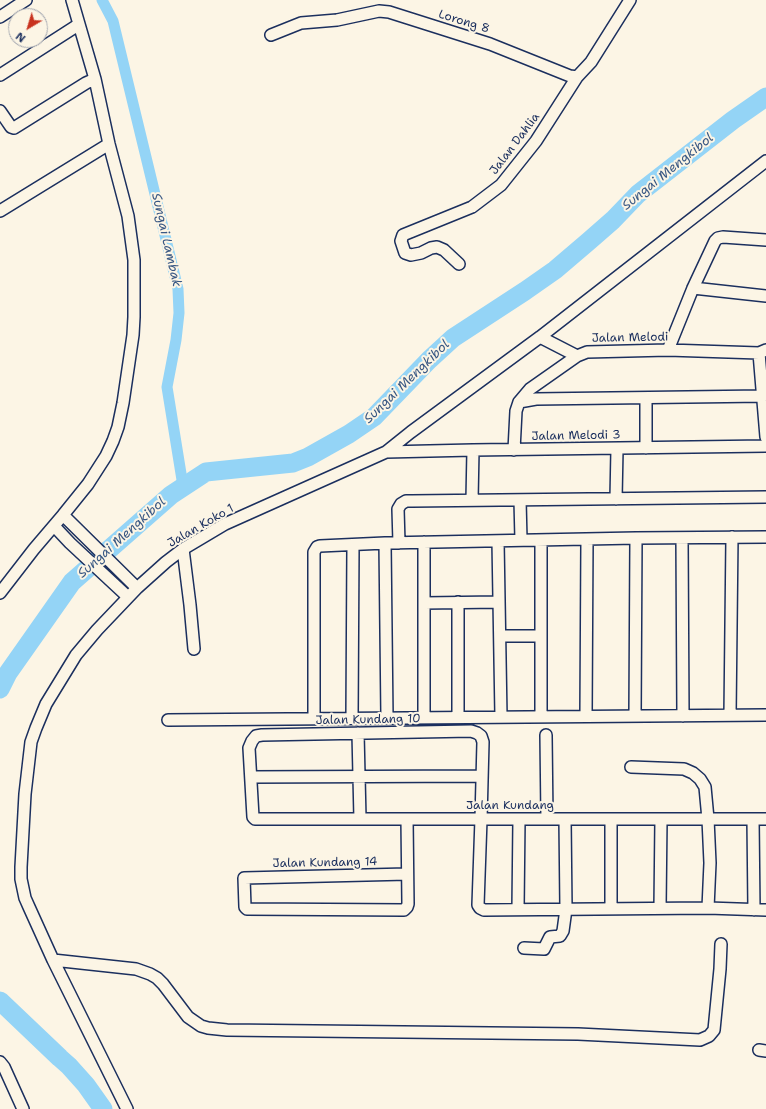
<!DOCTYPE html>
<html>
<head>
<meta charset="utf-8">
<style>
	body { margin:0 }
	#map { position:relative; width:766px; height:1109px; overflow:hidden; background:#fcf5e5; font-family:"Shantell Sans",sans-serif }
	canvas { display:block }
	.north { position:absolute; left:8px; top:8px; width:40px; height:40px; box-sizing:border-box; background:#fcf5e5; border:1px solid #a2a6af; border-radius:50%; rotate:218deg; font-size:11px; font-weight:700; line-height:16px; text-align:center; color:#1b2f5e }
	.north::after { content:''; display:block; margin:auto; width:14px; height:18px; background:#c8321e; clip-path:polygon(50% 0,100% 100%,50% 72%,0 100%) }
</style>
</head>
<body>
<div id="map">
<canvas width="766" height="1109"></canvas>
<div class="north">N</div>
</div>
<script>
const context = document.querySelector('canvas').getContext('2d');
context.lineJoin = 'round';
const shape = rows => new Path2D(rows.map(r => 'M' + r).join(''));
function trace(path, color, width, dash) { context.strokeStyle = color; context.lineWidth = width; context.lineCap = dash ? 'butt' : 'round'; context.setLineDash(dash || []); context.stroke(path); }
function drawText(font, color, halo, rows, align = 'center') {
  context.font = font + ' "Shantell Sans",sans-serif'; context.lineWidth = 4; context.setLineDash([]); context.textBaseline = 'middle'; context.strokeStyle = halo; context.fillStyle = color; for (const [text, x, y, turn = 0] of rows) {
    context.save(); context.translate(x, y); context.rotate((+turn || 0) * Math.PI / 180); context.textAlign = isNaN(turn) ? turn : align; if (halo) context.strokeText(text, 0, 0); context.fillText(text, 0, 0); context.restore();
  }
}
trace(shape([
	[102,0,113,21,178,289,179,313,176,340,167,387,183,486]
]), '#94d4f6', 11);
trace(shape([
	[0,689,8,673,72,582,171,495,206,472,293,463,308,457,349,434,374,417,429,360,453,338,525,291,555,270,589,241,613,220,638,194,733,120,766,97],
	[0,1001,60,1058,69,1066,86,1085,103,1109]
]), '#94d4f6', 19);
const minor = shape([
	[0,17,26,0],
	[271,35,301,23,337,20,379,11,389,12,490,44,570,76,577,77],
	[0,75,78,25],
	[0,111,11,127,14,128,86,83,95,79],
	[0,211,109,144],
	[459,264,444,250,437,247,431,248,421,253,411,255,405,253,401,241,403,235,472,207,501,185,536,141,577,77,591,62,630,0],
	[693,288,766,296],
	[540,337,577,356],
	[668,350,693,288,715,241,718,238,723,237,766,240],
	[759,353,766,437],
	[646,398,646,448],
	[519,402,536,399,763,396],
	[514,450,516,411,519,402,530,389,577,356,587,352,668,350,759,353,766,350],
	[386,452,473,450,766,446],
	[616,499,617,449],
	[472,500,473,450],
	[520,500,521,540],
	[63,515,137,588],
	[54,526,70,543,128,597],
	[682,538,683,716],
	[498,541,501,717],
	[385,543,387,718],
	[399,543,398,509,401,504,406,501,412,501,766,497],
	[183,549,190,605,194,649],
	[0,593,34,549,63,515,88,484,106,456,113,441,118,427,123,403,133,335,134,317,134,260,128,216,109,144,95,79,72,0],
	[424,603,499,602],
	[500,636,541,636],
	[730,715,732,537],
	[586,716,587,539],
	[635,716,636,538],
	[458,717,458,602],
	[541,717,541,540],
	[352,718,353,545],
	[424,718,424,542],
	[314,719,314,552,317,547,320,546,385,543,636,538,766,537],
	[168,720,766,715],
	[358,733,360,819],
	[546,735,547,819],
	[631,767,684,769,693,773,700,779,705,787,708,819,710,863,708,908],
	[251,777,482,776],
	[611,819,611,909],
	[753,819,754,910],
	[766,819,255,819,253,817,249,748,252,741,256,736,262,735,471,731,477,733,481,736,483,742,481,819,478,905,480,908,484,910,708,908,766,910],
	[407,874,244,878,245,907,247,909,404,910,407,907,408,904,407,819],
	[660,908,661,819],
	[518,909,519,819],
	[524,948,544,949,550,937,560,936,563,931,566,909,565,819],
	[53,960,136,969,150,974,157,978,163,984,188,1017,201,1026,208,1028,227,1030,578,1034,700,1040,709,1036,714,1030,720,969,721,944],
	[759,1050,766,1051],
	[0,1062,4,1067,23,1109],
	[127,1109,53,960,29,907,25,898,21,879,21,867,25,794,31,742,36,728,46,704,76,655,97,630,137,588,166,562,183,549,225,524,386,452,411,432,540,337,766,161]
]);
trace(minor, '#1b2f5e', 14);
trace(minor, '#fcf5e5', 11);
drawText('12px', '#1b2f5e', '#fcf5e5', [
	["Lorong 8",464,22,17],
	["Jalan Dahlia",515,144,-53],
	["Jalan Melodi",630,338,-1],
	["Jalan Melodi 3",576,436,-1],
	["Jalan Koko 1",201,526,-30],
	["Jalan Kundang 10",368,720,-1],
	["Jalan Kundang",510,806],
	["Jalan Kundang 14",325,863,-1]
]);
drawText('italic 13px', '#395884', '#fcf5e5', [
	["Sungai Mengkibol",668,172,-39],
	["Sungai Lambak",166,240,77],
	["Sungai Mengkibol",407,382,-44],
	["Sungai Mengkibol",122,538,-42]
]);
</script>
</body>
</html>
